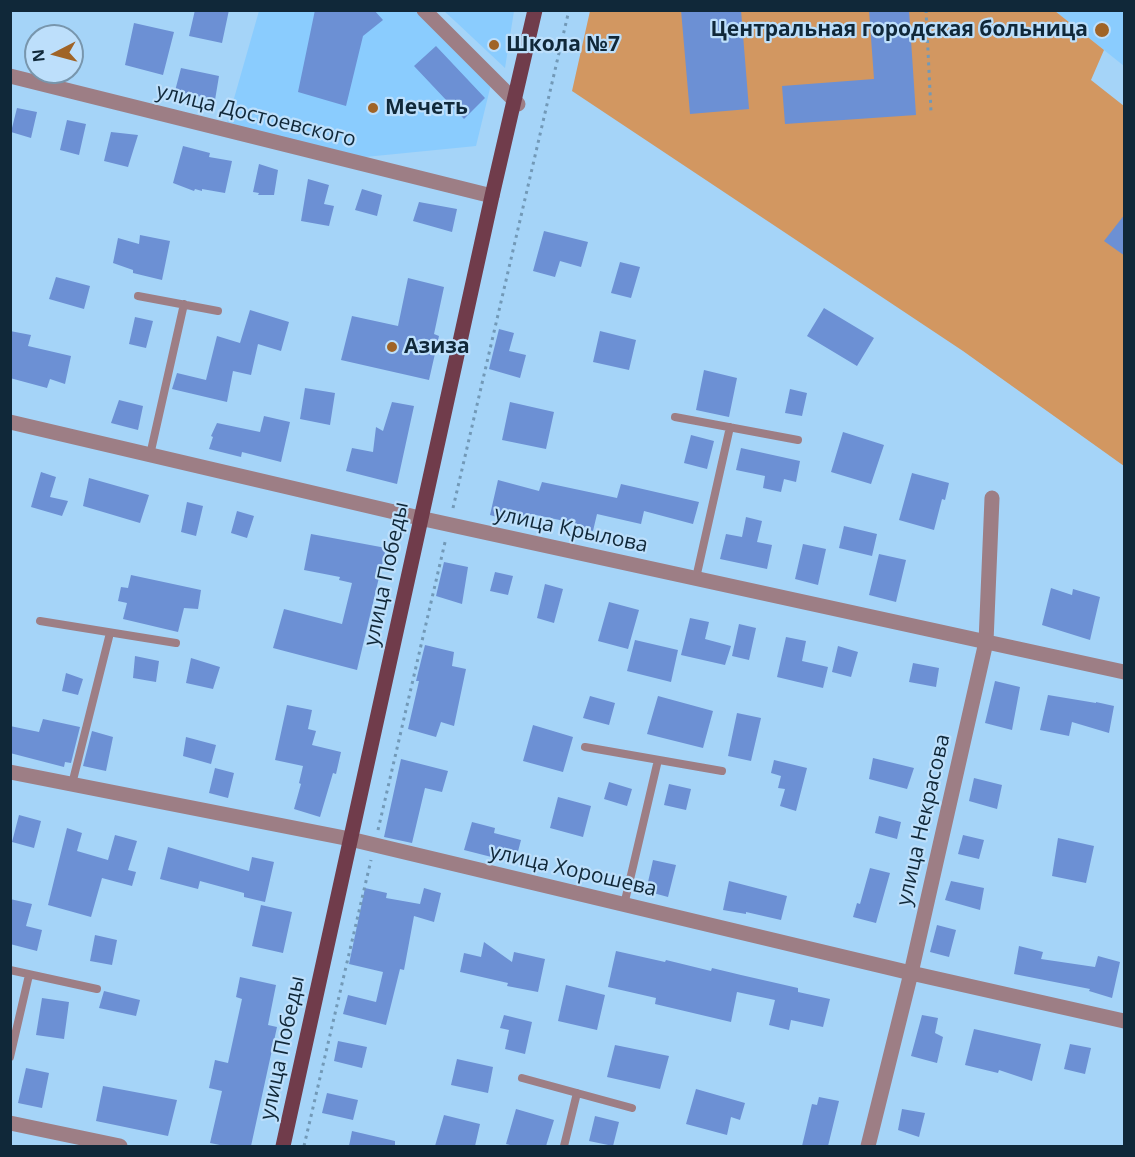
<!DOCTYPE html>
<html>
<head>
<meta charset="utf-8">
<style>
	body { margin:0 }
	#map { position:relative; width:1135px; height:1157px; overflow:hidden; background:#a5d4f8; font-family:"Open Sans",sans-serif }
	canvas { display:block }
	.frame { position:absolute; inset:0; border:12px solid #102839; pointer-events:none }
	.north { position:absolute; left:24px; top:24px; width:60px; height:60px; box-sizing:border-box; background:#bddffb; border:2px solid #7896ad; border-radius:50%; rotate:264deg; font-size:16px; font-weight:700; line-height:24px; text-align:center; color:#102839 }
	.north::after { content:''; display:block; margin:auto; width:21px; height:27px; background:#a06427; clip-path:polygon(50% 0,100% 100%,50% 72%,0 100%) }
</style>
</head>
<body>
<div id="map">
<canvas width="1135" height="1157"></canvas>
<div class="frame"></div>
<div class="north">N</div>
</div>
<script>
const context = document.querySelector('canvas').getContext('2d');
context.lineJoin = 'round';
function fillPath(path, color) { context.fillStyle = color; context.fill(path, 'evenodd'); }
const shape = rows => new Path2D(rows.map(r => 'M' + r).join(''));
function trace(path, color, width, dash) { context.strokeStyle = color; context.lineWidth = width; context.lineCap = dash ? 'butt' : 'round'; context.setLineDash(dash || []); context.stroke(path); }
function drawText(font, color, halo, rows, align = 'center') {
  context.font = font + ' "Open Sans",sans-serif'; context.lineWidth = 4.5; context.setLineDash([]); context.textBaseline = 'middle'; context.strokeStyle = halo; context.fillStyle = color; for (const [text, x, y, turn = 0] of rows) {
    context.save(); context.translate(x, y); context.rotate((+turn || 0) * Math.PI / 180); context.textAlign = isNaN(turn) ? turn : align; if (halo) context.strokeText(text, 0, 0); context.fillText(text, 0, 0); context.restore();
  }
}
fillPath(shape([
	[259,11,420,11,493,76,476,146,345,159,225,130],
	[444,11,514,11,505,68,456,22],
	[1055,11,1124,11,1124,66,1104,50]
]), '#8accfe');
fillPath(shape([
	[590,11,1055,11,1104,50,1091,80,1124,106,1124,466,963,351,572,91]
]), '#d29761');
fillPath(shape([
	[195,10,229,10,222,43,189,36],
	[315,10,374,10,383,20,363,36,346,106,298,92],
	[681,10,741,10,749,109,690,114],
	[869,10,909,10,916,115,785,124,782,86,874,79],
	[134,23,174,32,163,75,125,65],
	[436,46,485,98,464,119,414,66],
	[181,68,219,76,215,100,175,91],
	[17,108,37,112,31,138,11,132],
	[67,120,86,124,79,155,60,150],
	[111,132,138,135,128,167,104,161],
	[183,146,210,153,209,157,232,161,225,193,202,189,202,191,195,189,194,191,173,183],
	[259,164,278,170,274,195,258,195,259,193,253,192],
	[308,179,329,185,324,204,334,206,329,226,301,221],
	[362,189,382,195,377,216,355,210],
	[419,202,457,209,452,232,413,221],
	[1125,214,1125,256,1104,241],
	[544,231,588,242,581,267,560,261,555,277,533,271],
	[140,235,170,241,162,280,133,273,133,270,113,263,118,238,139,244],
	[620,262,640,267,631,298,611,293],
	[56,277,90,286,84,309,49,299],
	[408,278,444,287,434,334,439,336,429,380,341,360,352,316,398,326],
	[824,308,874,338,857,366,807,336],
	[250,310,289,322,281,351,258,344,251,375,233,371,227,402,172,389,177,373,206,380,217,336,240,343],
	[135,317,153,321,146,348,129,344],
	[499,329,514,333,509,351,526,355,520,378,489,369],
	[10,331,31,335,28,346,71,356,65,384,50,379,47,388,10,378],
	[600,331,636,340,629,370,593,362],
	[704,370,737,378,729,417,696,410],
	[305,388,335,393,330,425,300,419],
	[790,389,807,393,802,416,785,413],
	[119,400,143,406,138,430,111,423],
	[392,402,414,406,397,484,346,471,352,448,373,452,376,427,383,431],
	[510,402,554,412,546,449,502,440],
	[264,416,290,422,281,462,242,452,241,457,209,449,213,437,211,436,217,423,260,432],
	[843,432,884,445,871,484,831,472],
	[691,435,714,441,707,469,684,463],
	[741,448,800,461,796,482,784,479,781,492,763,488,765,476,736,470],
	[41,472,56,477,50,497,68,501,62,516,31,507],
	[912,473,949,483,945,500,942,499,934,530,899,520],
	[89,478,149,495,140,523,83,506],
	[498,480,539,491,542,482,617,498,621,484,699,502,693,524,644,511,641,524,597,514,593,531,573,526,574,523,531,514,528,526,490,515],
	[187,502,203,506,196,536,181,532],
	[237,511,254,516,247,538,231,533],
	[746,517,762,521,757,542,772,545,767,569,720,559,726,534,742,537],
	[844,526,877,534,872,556,839,548],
	[311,534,386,548,357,670,273,648,284,609,342,624,352,583,339,580,340,577,304,570],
	[803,544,826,549,818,585,795,579],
	[879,554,906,560,896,602,869,595],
	[444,562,468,567,462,604,436,596],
	[495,572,513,576,508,595,490,591],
	[131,575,201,590,198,609,184,608,178,632,123,619,127,603,118,601,121,587,128,588],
	[545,584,563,589,554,623,537,618],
	[1051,588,1072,595,1073,589,1100,597,1090,640,1042,625],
	[609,602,639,610,628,649,598,641],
	[690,618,709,622,705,639,731,646,725,665,681,655],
	[739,624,756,628,749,660,732,656],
	[786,637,806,641,802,661,828,667,823,688,777,677],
	[635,640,678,650,671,682,627,671],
	[425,645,454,652,452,666,466,669,454,726,441,722,436,737,408,729,419,681,416,681],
	[838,646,858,652,851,677,832,672],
	[135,656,159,661,156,682,133,678],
	[191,658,220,667,213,689,186,683],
	[913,663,939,668,936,687,909,682],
	[66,673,83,679,78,695,62,691],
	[995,681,1020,687,1012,730,985,723],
	[1048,695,1096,703,1096,702,1114,706,1109,733,1072,722,1069,736,1040,730],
	[590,696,615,703,609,725,583,718],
	[658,696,713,711,703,748,647,734],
	[287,705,312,710,308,729,316,731,312,745,341,752,336,774,333,773,320,817,294,809,301,784,299,783,303,766,275,760],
	[737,713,761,718,751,761,728,756],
	[43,719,80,727,71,763,65,762,64,767,10,753,10,726,39,732],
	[533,725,573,737,563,772,523,761],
	[92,731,113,737,106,771,83,766],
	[186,737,216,745,211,764,183,756],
	[873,758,914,768,907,789,869,779],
	[401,759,448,771,442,792,425,788,412,843,384,837],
	[774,760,807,768,796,811,780,806,785,789,778,788,781,776,771,773],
	[215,768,234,773,228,798,209,793],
	[974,778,1002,785,997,809,969,801],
	[609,782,632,789,627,806,604,799],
	[669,784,691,789,686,810,664,805],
	[558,797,591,806,583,837,550,828],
	[19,815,41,821,34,848,12,842],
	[879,816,901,822,897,839,875,833],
	[472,822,495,828,494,833,521,840,515,863,464,850],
	[67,828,82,833,77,851,108,860,115,835,137,841,128,870,136,872,132,886,102,878,91,917,48,905],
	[963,835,984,840,979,859,958,854],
	[1058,838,1094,846,1086,883,1052,876],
	[168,847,249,871,252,857,274,862,265,902,244,897,244,893,200,881,198,889,160,879],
	[653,860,676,865,668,897,646,891],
	[870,868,890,873,876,923,853,917,857,903,860,904],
	[729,881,787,896,781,920,746,912,746,914,723,910],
	[951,881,984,888,980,910,945,900],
	[365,888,387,893,386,898,420,904,424,888,441,893,434,922,414,916,404,970,400,969,386,1025,343,1014,348,995,376,1002,383,972,349,964],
	[10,899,32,904,26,926,42,930,37,951,10,944],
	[261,905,292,912,283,953,252,946],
	[937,925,956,930,949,957,930,952],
	[95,935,117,940,112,965,90,961],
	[484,942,512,962,514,952,545,959,538,992,507,986,508,983,460,972,464,953,481,957],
	[1019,946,1043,952,1041,959,1095,967,1098,956,1120,962,1112,998,1089,991,1090,989,1014,974],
	[616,951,665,962,666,960,711,971,712,968,741,975,798,988,798,992,830,999,823,1027,791,1020,789,1030,769,1025,775,1000,737,992,731,1022,655,1004,656,998,608,987],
	[240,977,276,985,268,1025,277,1027,251,1146,225,1146,210,1143,222,1091,209,1088,215,1060,228,1063,242,999,236,997],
	[566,985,605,995,597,1030,558,1021],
	[104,991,140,1000,136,1016,99,1008],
	[42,998,69,1002,64,1039,36,1035],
	[504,1015,532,1022,525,1054,505,1049,509,1030,500,1028],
	[922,1015,938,1018,935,1033,943,1037,937,1063,911,1056],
	[974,1029,1041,1044,1032,1081,999,1070,998,1073,965,1065],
	[338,1041,367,1047,362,1068,334,1061],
	[1070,1044,1091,1048,1085,1074,1064,1069],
	[615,1045,669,1056,660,1089,607,1077],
	[457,1059,493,1067,488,1093,451,1085],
	[26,1068,49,1073,42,1108,18,1103],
	[103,1086,177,1100,168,1136,96,1121],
	[696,1089,745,1103,740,1120,731,1117,727,1135,686,1124],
	[327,1093,358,1100,353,1120,322,1113],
	[819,1097,839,1101,828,1146,802,1146,812,1104,817,1105],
	[516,1109,554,1120,546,1146,514,1146,506,1144],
	[902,1109,925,1113,919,1137,898,1130],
	[444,1115,480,1124,475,1146,435,1146],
	[595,1116,619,1122,613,1146,589,1141],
	[352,1131,395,1141,395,1146,349,1146]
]), '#6c90d4');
trace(shape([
	[926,10,931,112],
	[453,508,569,10],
	[378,830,446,538],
	[304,1146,371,860]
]), '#7299b7', 3, [3, 4.5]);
trace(shape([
	[138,296,218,311],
	[675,417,798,440],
	[150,455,184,304],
	[696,578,730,427],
	[40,621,176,643],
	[585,747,722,771],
	[72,784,110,633],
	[624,905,658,760],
	[10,970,97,989],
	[10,1057,29,975],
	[522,1078,632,1108],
	[564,1146,577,1093]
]), '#9d7e85', 8);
trace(shape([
	[424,10,518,104],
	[10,76,492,196],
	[10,422,424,519,1124,672],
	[10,772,350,839,911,973,1124,1021],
	[10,1123,120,1146],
	[868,1146,911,973,986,642,992,498]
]), '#9d7e85', 15);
trace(shape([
	[283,1146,492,196,535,10]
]), '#703c4b', 15);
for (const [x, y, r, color] of [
	[1102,30,8,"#a06427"],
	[494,45,6,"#a06427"],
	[373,108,6,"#a06427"],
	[392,347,6,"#a06427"]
]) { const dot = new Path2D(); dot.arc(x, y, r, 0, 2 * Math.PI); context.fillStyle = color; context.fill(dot); trace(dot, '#bddffb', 2); }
drawText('bold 21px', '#102839', '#bddffb', [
	["Центральная городская больница",1088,30,"right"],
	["Школа №7",506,45],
	["Мечеть",385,108],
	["Азиза",404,347]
], 'left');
drawText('21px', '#102839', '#bddffb', [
	["улица Достоевского",256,116,14],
	["улица Крылова",571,530,12],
	["улица Победы",387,574,-78],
	["улица Некрасова",924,820,-77],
	["улица Хорошева",573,871,13],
	["улица Победы",283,1048,-78]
]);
</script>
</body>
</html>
